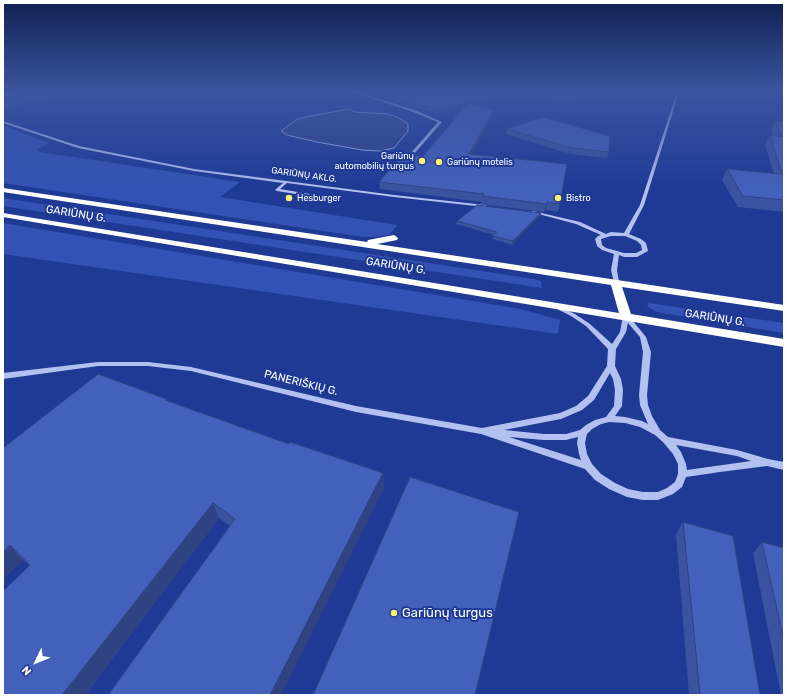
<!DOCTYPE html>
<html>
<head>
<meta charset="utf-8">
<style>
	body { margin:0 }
	#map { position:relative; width:787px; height:698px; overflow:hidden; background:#1e3a95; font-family:Rubik,sans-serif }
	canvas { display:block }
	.frame { position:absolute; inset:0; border:4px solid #fff; pointer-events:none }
	.north { position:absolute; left:16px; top:642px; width:40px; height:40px; -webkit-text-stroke:3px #1e3a95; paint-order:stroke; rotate:227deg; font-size:11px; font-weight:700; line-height:16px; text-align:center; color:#fff }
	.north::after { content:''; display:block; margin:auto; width:14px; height:18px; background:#fff; clip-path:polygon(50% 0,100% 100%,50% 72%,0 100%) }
</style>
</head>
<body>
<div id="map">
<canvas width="787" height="698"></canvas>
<div class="frame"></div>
<div class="north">N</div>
</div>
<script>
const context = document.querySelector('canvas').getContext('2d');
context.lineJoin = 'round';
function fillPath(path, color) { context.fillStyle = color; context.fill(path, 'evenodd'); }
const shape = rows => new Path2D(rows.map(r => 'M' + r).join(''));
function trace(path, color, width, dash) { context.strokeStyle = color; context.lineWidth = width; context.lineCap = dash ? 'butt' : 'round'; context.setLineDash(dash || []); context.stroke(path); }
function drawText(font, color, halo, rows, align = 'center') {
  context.font = font + ' Rubik,sans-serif'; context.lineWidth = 4; context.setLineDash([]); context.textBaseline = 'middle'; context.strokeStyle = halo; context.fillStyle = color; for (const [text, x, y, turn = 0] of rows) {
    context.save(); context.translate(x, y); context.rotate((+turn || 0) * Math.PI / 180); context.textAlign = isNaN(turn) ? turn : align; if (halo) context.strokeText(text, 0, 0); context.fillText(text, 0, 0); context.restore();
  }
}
fillPath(shape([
	[3,92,68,92,3,110],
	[3,126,49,143,38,149,40,152,240,182,220,197,397,225,389,235,374,237,363,237,3,183],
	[3,198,534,279,541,281,542,288,3,206],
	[3,223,521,309,560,320,558,334,3,254],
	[649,303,784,323,784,333,657,312,647,306]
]), '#3352b3');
const water = shape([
	[350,109,354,112,388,114,399,118,408,124,408,131,394,148,380,151,362,150,317,142,287,135,281,131,296,120,305,117,350,109]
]);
fillPath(water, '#2d4186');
trace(water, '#a5b9f0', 1);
fillPath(shape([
	[18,92,24,92,3,97,3,95,18,92],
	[353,92,357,92,415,110,442,122,413,155,411,155,411,153,438,122,413,112,353,92],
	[677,92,679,92,644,205,629,234,641,239,646,243,648,251,637,257,624,257,619,255,617,270,619,282,616,284,614,283,611,270,614,254,602,250,597,246,595,239,598,236,601,235,576,224,531,212,533,211,580,222,606,234,611,232,624,233,640,205,677,92],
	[611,236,625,236,637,241,641,245,642,250,636,253,624,253,606,248,602,245,601,239,611,236],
	[3,121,79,146,194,169,394,195,485,205,487,206,485,207,394,197,287,183,280,189,333,198,335,199,333,200,277,191,275,190,283,183,194,171,78,148,3,123,3,121],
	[555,304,575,314,590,324,612,344,620,332,623,316,624,315,628,315,646,337,651,352,647,395,648,405,652,416,660,430,668,437,737,450,768,459,784,462,784,470,767,466,720,472,686,477,682,487,673,494,658,500,643,500,627,497,609,489,595,480,585,469,481,434,356,412,191,371,148,366,98,366,3,379,3,373,98,362,148,362,191,367,356,406,482,428,560,413,576,406,588,396,607,366,608,349,586,326,571,316,553,307,552,306,555,304],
	[628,323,640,337,643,352,639,395,640,405,648,424,642,421,625,417,615,416,622,406,623,390,621,379,615,366,616,349,626,332,628,323],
	[610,373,613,379,615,390,614,406,606,417,595,420,586,425,580,430,566,434,544,434,504,430,561,419,582,410,594,400,610,373],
	[609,422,625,423,640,427,655,435,663,442,673,454,678,464,678,474,675,482,667,488,658,492,643,492,628,489,615,483,601,474,592,464,587,454,585,443,587,434,592,429,601,424,609,422],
	[509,437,544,440,566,440,578,437,577,443,579,454,581,460,509,437],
	[676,445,737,456,751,461,687,470,686,464,681,452,676,445]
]), '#b2c1ef');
fillPath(shape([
	[3,188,367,242,368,240,394,235,398,238,397,240,377,244,784,305,784,311,622,287,631,314,784,339,784,347,3,217,3,213,619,313,611,285,3,192,3,188]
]), '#fff');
fillPath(shape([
	[366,92,519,92,473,104,494,110,493,116,472,154,560,204,558,212,546,210,544,212,481,204,482,202,380,189,379,182,423,156,465,107,438,114],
	[525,92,601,92,568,103],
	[775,121,784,122,784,212,738,207,722,180,727,169,774,174,765,145,770,135,773,136,771,130],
	[507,129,609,152,607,158,570,154,506,134],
	[541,213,540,216,512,245,493,239,493,236,494,235,456,224,457,221],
	[166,399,167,401,289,444,383,473,384,488,230,526,219,518,85,695,3,695,29,565,23,560,3,579,3,448],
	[683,522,760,695,689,695,676,534],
	[762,542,784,548,784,695,781,695,753,553]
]), '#3a53a0');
fillPath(shape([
	[506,92,519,92,438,114,438,110],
	[591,92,601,92,568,103,568,99],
	[494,110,493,116,469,161,469,154],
	[547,202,546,210,544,212,546,204],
	[541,213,540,216,512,245,513,241],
	[383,473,384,488,281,695,270,695],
	[213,503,219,518,85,695,62,695],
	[10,545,23,560,3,579,3,552]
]), '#2f4382');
const building = shape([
	[378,92,506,92,438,110,378,92],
	[539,92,591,92,568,99,539,92],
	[468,103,494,110,469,154,567,164,560,204,547,202,546,204,482,196,484,194,379,182,403,154,423,156,468,103],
	[542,117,610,136,609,152,572,148,507,129,542,117],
	[775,121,784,122,784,200,743,196,727,169,782,174,770,135,782,137,775,121],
	[477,205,541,213,513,241,493,236,497,232,457,221,477,205],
	[98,374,166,399,165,400,289,444,290,442,383,473,270,695,108,695,235,519,213,503,62,695,3,695,3,591,30,565,10,545,3,552,3,448,98,374],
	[410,477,519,512,475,695,313,695,410,477],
	[683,522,733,536,760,695,700,695,683,522],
	[762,542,784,548,784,641,762,542]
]);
fillPath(building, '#4360ba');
trace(building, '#2f4382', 1);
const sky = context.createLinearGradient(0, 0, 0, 190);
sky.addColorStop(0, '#102052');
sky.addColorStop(0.48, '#3b55a0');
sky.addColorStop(1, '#3b55a000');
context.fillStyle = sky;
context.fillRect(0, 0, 787, 190);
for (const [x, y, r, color] of [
	[422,161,4,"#fdf172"],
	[439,162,4,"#fdf172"],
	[289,198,4,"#fdf172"],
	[558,198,4,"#fdf172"],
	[394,613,4,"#fdf172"]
]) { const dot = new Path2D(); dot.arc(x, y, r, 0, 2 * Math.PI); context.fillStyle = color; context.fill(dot); trace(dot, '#1e3a95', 1.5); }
drawText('9px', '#fff', '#1e3a95', [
	["Gariūnų",414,156,"right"],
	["automobilių turgus",414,166,"right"],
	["Gariūnų motelis",447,162],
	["Hesburger",297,198],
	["Bistro",566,198]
], 'left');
drawText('9px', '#fff', '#1e3a95', [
	["GARIŪNŲ AKLG.",304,175,8]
]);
drawText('11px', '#fff', '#1e3a95', [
	["GARIŪNŲ G.",76,214,9],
	["GARIŪNŲ G.",396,266,9],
	["GARIŪNŲ G.",715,318,9],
	["PANERIŠKIŲ G.",301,383,14]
]);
drawText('13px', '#fff', '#1e3a95', [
	["Gariūnų turgus",402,613]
], 'left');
</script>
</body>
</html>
